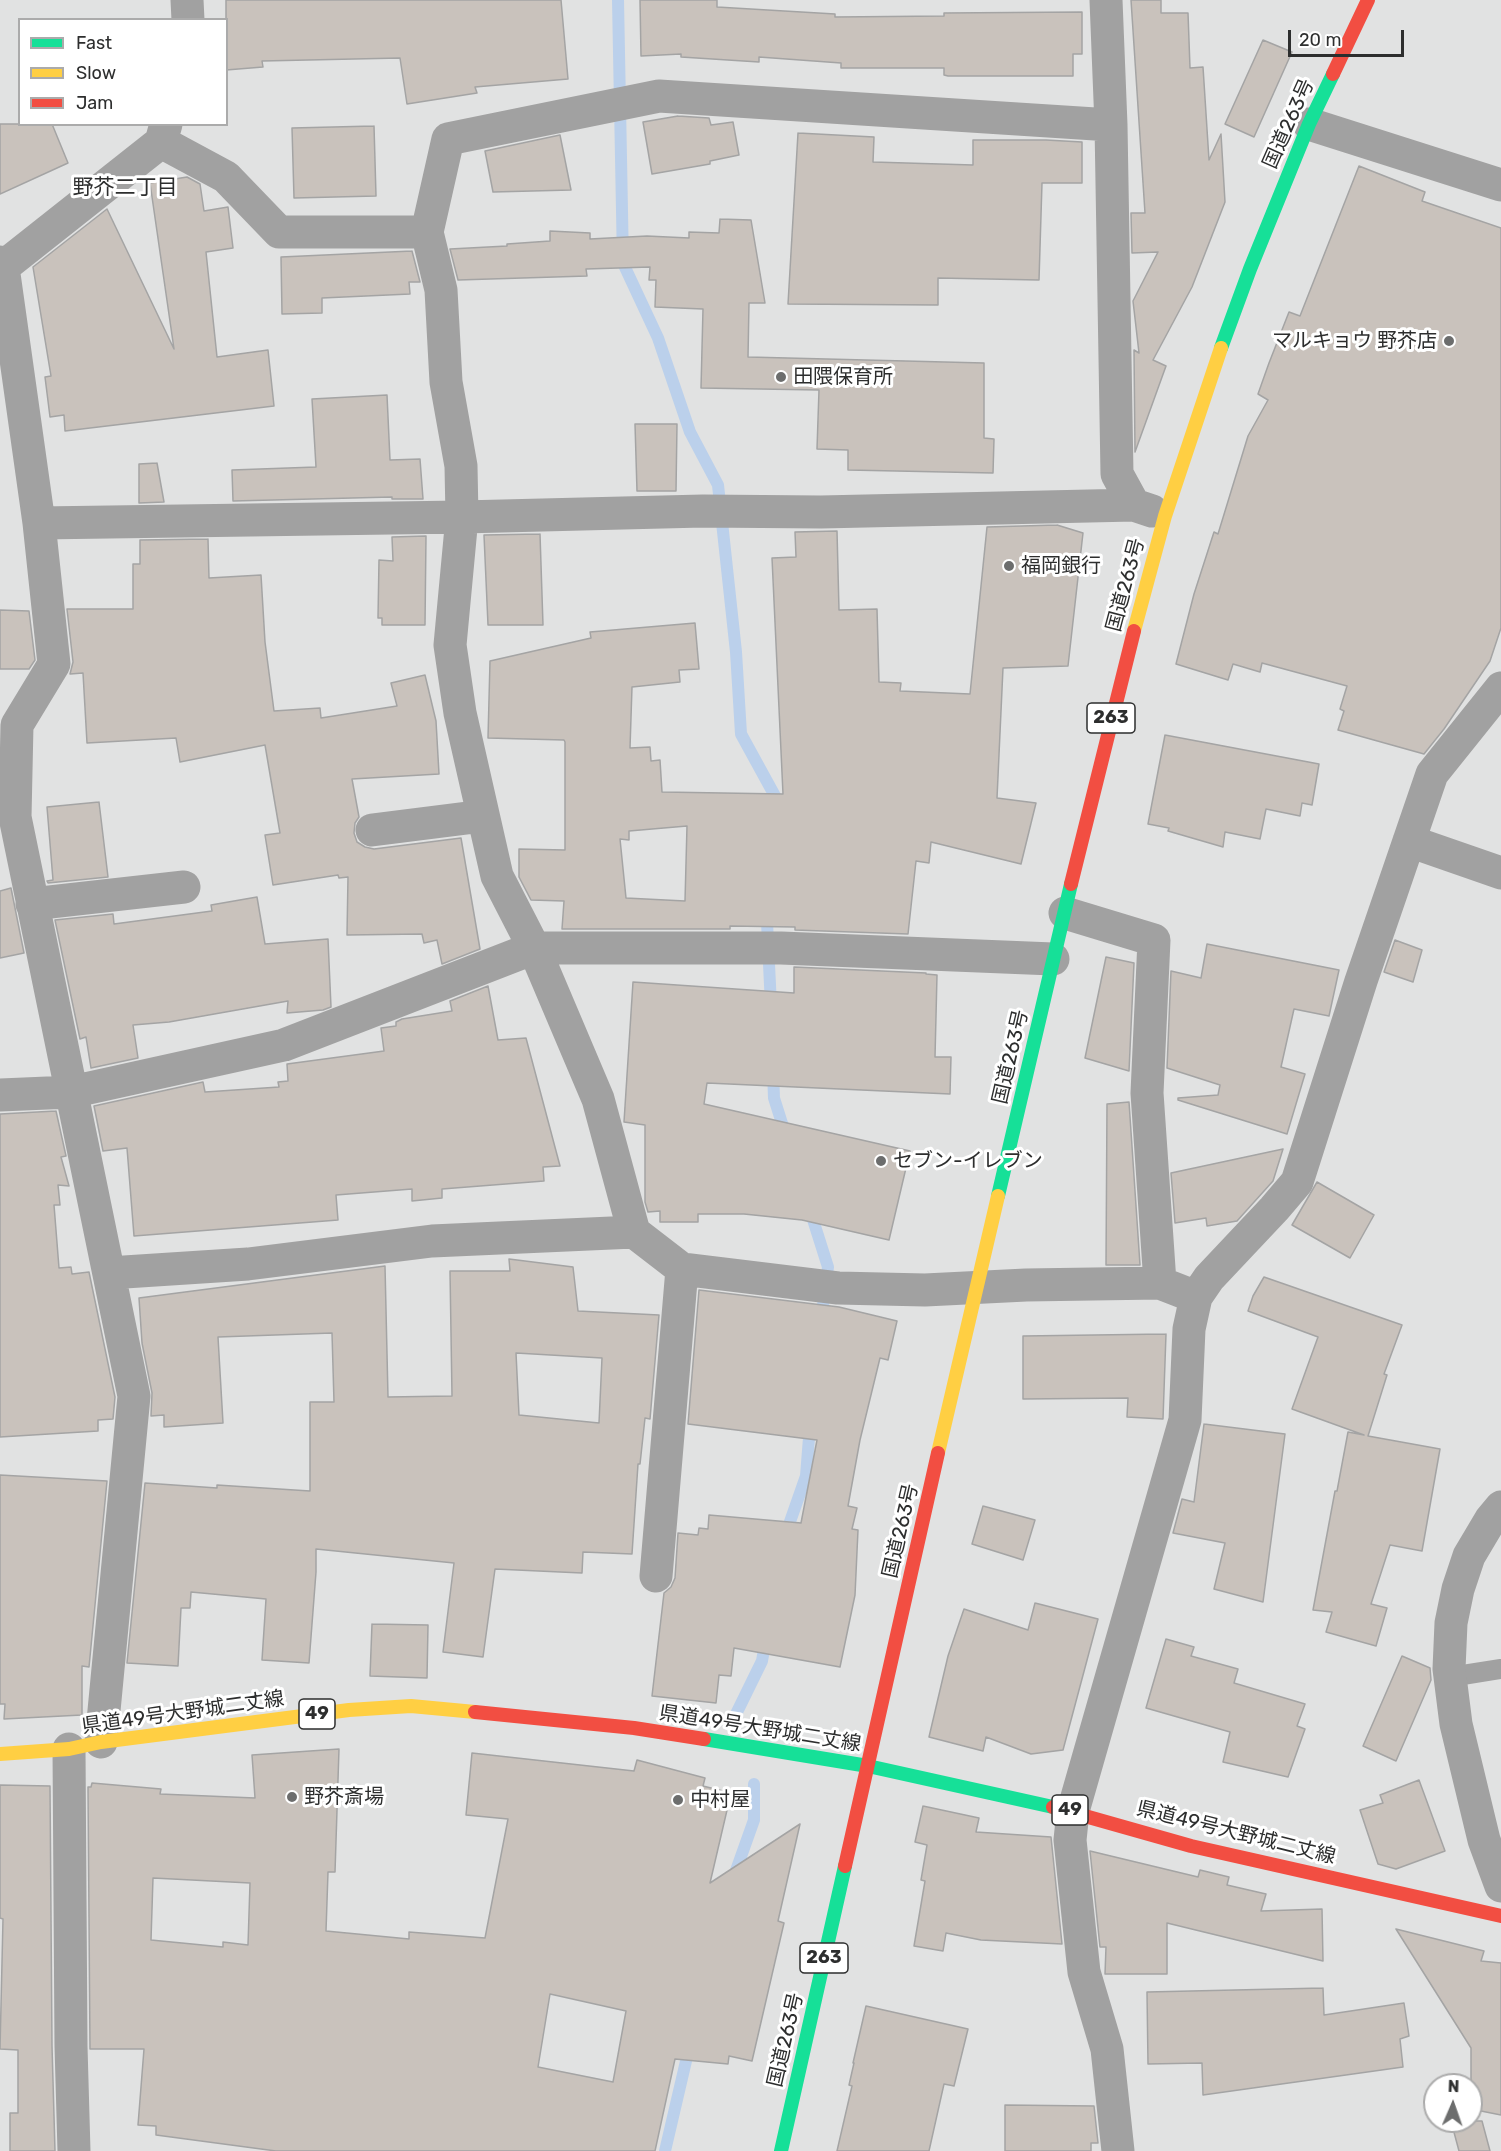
<!DOCTYPE html>
<html>
<head>
<meta charset="utf-8">
<style>
	body { margin:0 }
	#map { position:relative; width:1501px; height:2151px; overflow:hidden; background:#e1e2e2; font-family:Rubik,sans-serif }
	canvas { display:block }
	.legend { position:absolute; left:18px; top:18px; width:210px; height:108px; box-sizing:border-box; background:#fff; border:2px solid #ababab; margin:0; padding:8px 10px; list-style:none; font-size:18px; color:#2d2e2e }
	.legend li { display:flex; align-items:center; gap:12px; height:30px }
	.legend b { width:30px; border:2px solid #ababab }
	.north { position:absolute; left:1423px; top:2073px; width:60px; height:60px; box-sizing:border-box; background:#fff; border:2px solid #ababab; border-radius:50%; rotate:2deg; font-size:16px; font-weight:700; line-height:24px; text-align:center; color:#2d2e2e }
	.north::after { content:''; display:block; margin:auto; width:21px; height:27px; background:#6c6d6d; clip-path:polygon(50% 0,100% 100%,50% 72%,0 100%) }
	.scale { position:absolute; left:1288px; top:30px; width:116px; height:27px; box-sizing:border-box; border:3px solid #2d2e2e; border-top:0; padding-left:8px; font-size:18px; line-height:21px; white-space:nowrap; color:#2d2e2e; -webkit-text-stroke:4px #fff; paint-order:stroke }
</style>
</head>
<body>
<div id="map">
<canvas width="1501" height="2151"></canvas>
<ul class="legend">
<li><b style="height:8px;background:#16e098"></b>Fast</li>
<li><b style="height:8px;background:#ffcf43"></b>Slow</li>
<li><b style="height:8px;background:#f24e42"></b>Jam</li>
</ul>
<div class="north">N</div>
<div class="scale">20 m</div>
</div>
<script>
const context = document.querySelector('canvas').getContext('2d');
context.lineJoin = 'round';
const shape = rows => new Path2D(rows.map(r => 'M' + r).join(''));
function trace(path, color, width, dash) { context.strokeStyle = color; context.lineWidth = width; context.lineCap = dash ? 'butt' : 'round'; context.setLineDash(dash || []); context.stroke(path); }
function fillPath(path, color) { context.fillStyle = color; context.fill(path, 'evenodd'); }
function drawText(font, color, halo, rows, align = 'center') {
  context.font = font + ' Rubik,"Noto Sans JP",sans-serif'; context.lineWidth = 6; context.setLineDash([]); context.textBaseline = 'middle'; context.strokeStyle = halo; context.fillStyle = color; for (const [text, x, y, turn = 0] of rows) {
    context.save(); context.translate(x, y); context.rotate((+turn || 0) * Math.PI / 180); context.textAlign = isNaN(turn) ? turn : align; if (halo) context.strokeText(text, 0, 0); context.fillText(text, 0, 0); context.restore();
  }
}
trace(shape([
	[618,0,623,263,658,338,690,432,718,485,736,652,741,734,781,807],
	[771,1006,767,922,771,913],
	[773,1071,774,1098,786,1136],
	[809,1207,828,1267,821,1321],
	[785,1536,806,1476,810,1425],
	[737,1712,762,1661,766,1638],
	[733,1879,754,1820,754,1784],
	[665,2151,690,2044]
]), '#bbd0eb', 12);
const building = shape([
	[226,0,561,0,568,79,475,87,477,93,407,104,400,58,262,61,263,67,226,70,226,0],
	[640,0,717,0,717,7,835,14,835,17,944,16,944,13,1082,12,1082,54,1073,54,1073,76,948,76,944,75,944,68,841,68,841,63,759,57,759,62,681,57,681,54,641,56,640,0],
	[1131,0,1161,0,1161,13,1188,13,1190,68,1203,67,1209,160,1221,134,1225,202,1192,287,1153,360,1166,366,1135,452,1134,350,1139,353,1133,301,1158,252,1132,253,1131,213,1145,213,1131,0],
	[1263,40,1292,52,1254,137,1225,124,1263,40],
	[678,116,709,118,711,125,733,122,739,155,710,161,710,164,652,174,643,122,678,116],
	[0,124,52,124,68,163,0,194,0,124],
	[374,126,376,196,294,198,292,128,374,126],
	[798,133,874,137,873,162,973,165,973,140,1046,140,1082,142,1082,183,1042,183,1039,280,938,278,938,305,788,304,798,133],
	[560,135,571,190,493,192,485,151,560,135],
	[1359,166,1425,192,1422,201,1501,228,1501,628,1490,661,1444,729,1424,754,1338,730,1344,711,1340,709,1347,686,1262,663,1260,672,1233,664,1228,680,1176,664,1194,594,1214,532,1218,534,1248,436,1268,400,1258,394,1269,363,1289,312,1300,316,1359,166],
	[187,177,200,184,204,211,228,207,233,248,206,252,217,357,268,350,274,406,65,431,64,415,50,417,45,377,51,376,33,267,107,209,174,349,150,183,187,177],
	[720,219,751,220,765,303,749,303,748,357,984,363,984,438,994,439,993,473,848,470,848,450,817,449,819,390,701,388,703,309,655,307,656,280,649,280,650,267,586,269,587,276,458,280,450,249,507,246,507,244,550,241,550,231,590,233,590,239,647,236,689,238,689,232,719,233,720,219],
	[412,251,420,282,409,282,410,294,322,298,322,313,282,314,281,257,412,251],
	[387,395,390,460,420,459,423,499,392,499,392,497,233,501,232,470,316,467,312,399,387,395],
	[635,424,677,424,676,491,637,491,635,424],
	[157,463,164,502,139,503,139,464,157,463],
	[1057,525,1083,533,1068,666,1003,668,997,798,1036,803,1021,864,931,842,929,863,916,861,908,934,795,930,795,927,730,926,730,929,562,929,564,901,531,900,519,877,519,849,565,850,565,742,564,740,488,738,490,661,591,638,590,632,695,623,699,669,679,670,680,682,632,687,630,748,650,747,651,761,660,760,662,792,783,794,772,558,796,557,795,532,837,531,839,610,877,609,879,682,901,683,900,691,970,694,987,527,1057,525],
	[687,826,685,901,626,898,620,839,629,840,629,831,687,826],
	[540,534,543,625,488,625,484,535,540,534],
	[426,536,425,625,382,625,382,618,378,618,379,560,393,561,392,537,426,536],
	[208,539,209,578,261,575,265,642,274,711,320,708,321,718,397,706,391,683,425,675,436,721,439,774,352,779,359,817,355,823,354,833,357,842,365,847,374,849,461,838,480,949,442,964,437,940,424,943,422,934,347,935,348,877,339,878,338,875,273,885,265,835,280,833,265,745,180,762,176,738,87,743,83,673,70,674,73,662,67,609,133,609,133,564,140,564,140,540,208,539],
	[0,610,29,611,35,660,29,669,0,669,0,610],
	[1165,735,1319,764,1312,805,1302,803,1300,816,1266,809,1260,839,1225,832,1223,847,1168,831,1169,828,1148,824,1165,735],
	[99,802,108,877,48,883,47,881,53,880,47,807,99,802],
	[11,888,24,953,0,958,0,891,11,888],
	[257,897,265,944,328,939,331,1007,323,1010,287,1013,288,1001,169,1022,133,1025,138,1058,91,1068,86,1037,80,1039,55,920,113,914,114,924,212,911,211,905,257,897],
	[1395,940,1422,950,1413,982,1384,972,1395,940],
	[1207,944,1339,970,1329,1016,1294,1009,1281,1067,1305,1074,1287,1134,1178,1100,1178,1098,1218,1095,1220,1085,1167,1068,1171,971,1201,978,1207,944],
	[1106,957,1134,963,1129,1071,1085,1058,1106,957],
	[794,967,926,973,926,974,937,975,935,1057,951,1057,950,1094,707,1083,704,1104,910,1151,889,1240,802,1220,744,1214,698,1214,698,1222,660,1222,660,1211,648,1212,645,1202,645,1125,624,1122,633,982,794,993,794,967],
	[488,986,498,1040,526,1038,560,1166,543,1167,544,1181,442,1189,442,1198,412,1201,412,1189,336,1195,338,1220,134,1236,127,1148,103,1151,94,1106,203,1082,205,1092,279,1087,278,1082,288,1081,287,1064,384,1051,381,1028,396,1026,396,1022,402,1019,452,1011,450,1001,488,986],
	[1129,1102,1140,1265,1106,1265,1107,1104,1129,1102],
	[56,1111,66,1156,61,1157,69,1186,58,1185,60,1205,54,1205,59,1268,71,1267,72,1274,89,1272,115,1397,113,1419,98,1420,98,1431,0,1437,0,1114,56,1111],
	[1283,1149,1273,1181,1237,1221,1207,1226,1206,1218,1175,1223,1171,1173,1283,1149],
	[1317,1182,1374,1215,1350,1258,1292,1225,1317,1182],
	[509,1259,573,1267,578,1311,659,1315,650,1419,645,1418,640,1464,638,1464,632,1554,583,1552,582,1573,495,1569,483,1657,443,1652,454,1563,316,1549,316,1572,309,1663,262,1660,266,1599,191,1592,190,1608,181,1608,178,1666,127,1663,145,1483,217,1488,217,1485,310,1491,310,1402,334,1402,332,1333,218,1337,223,1423,164,1427,164,1415,151,1416,152,1393,142,1343,139,1298,385,1266,388,1397,452,1396,450,1271,510,1271,509,1259],
	[516,1353,602,1358,599,1423,519,1415,516,1353],
	[1264,1277,1402,1325,1384,1374,1387,1375,1368,1436,1440,1449,1422,1551,1390,1545,1371,1604,1387,1608,1376,1646,1326,1632,1332,1612,1313,1610,1335,1491,1337,1491,1348,1432,1364,1435,1292,1409,1318,1337,1248,1311,1253,1296,1264,1277],
	[699,1290,839,1307,897,1321,888,1360,880,1358,860,1440,848,1506,857,1508,852,1529,858,1530,855,1595,840,1667,734,1648,731,1676,719,1675,716,1703,652,1696,664,1593,671,1587,675,1578,678,1533,698,1535,699,1528,708,1529,709,1515,801,1523,817,1440,688,1424,699,1290],
	[1166,1334,1163,1419,1127,1417,1128,1398,1023,1399,1023,1336,1166,1334],
	[1204,1424,1285,1434,1263,1602,1214,1589,1225,1543,1173,1533,1182,1499,1194,1502,1204,1424],
	[0,1475,107,1481,89,1667,82,1666,82,1715,4,1719,5,1704,0,1704,0,1475],
	[983,1506,1035,1520,1023,1560,972,1544,983,1506],
	[1035,1603,1098,1619,1063,1750,1031,1754,986,1737,983,1751,929,1737,948,1656,964,1609,1028,1630,1035,1603],
	[372,1624,428,1625,427,1678,370,1676,372,1624],
	[1166,1639,1194,1647,1191,1656,1238,1669,1234,1683,1305,1704,1297,1726,1305,1729,1288,1777,1223,1762,1230,1732,1146,1708,1166,1639],
	[1402,1656,1430,1668,1431,1680,1396,1761,1363,1746,1402,1656],
	[339,1749,335,1872,328,1872,326,1931,409,1939,409,1932,485,1938,508,1819,466,1815,472,1753,634,1771,637,1760,705,1778,703,1786,731,1793,710,1883,800,1824,778,1921,784,1923,752,2061,729,2056,728,2064,675,2059,655,2151,276,2151,156,2135,156,2126,138,2125,144,2049,90,2049,88,1787,91,1787,92,1783,161,1789,160,1794,255,1798,252,1755,339,1749],
	[153,1878,250,1883,248,1945,223,1942,223,1947,151,1940,153,1878],
	[550,1994,626,2011,613,2082,538,2067,550,1994],
	[1419,1780,1445,1851,1396,1869,1378,1864,1360,1810,1383,1803,1380,1795,1419,1780],
	[0,1785,50,1786,52,2046,55,2151,10,2151,10,2113,18,2113,18,2050,0,2049,3,1919,0,1918,0,1785],
	[923,1806,979,1818,976,1832,1051,1837,1062,1944,981,1940,946,1933,943,1951,914,1946,925,1881,921,1880,927,1845,915,1842,923,1806],
	[1090,1851,1198,1877,1200,1870,1229,1877,1227,1885,1266,1894,1261,1911,1322,1909,1323,1961,1167,1923,1167,1974,1105,1974,1106,1947,1100,1947,1090,1851],
	[1396,1929,1484,1951,1481,1961,1501,1963,1501,2115,1471,2109,1471,2048,1396,1929],
	[1323,1988,1324,2015,1404,2003,1409,2036,1400,2039,1403,2067,1203,2095,1202,2063,1148,2064,1147,1992,1323,1988],
	[866,2006,968,2029,954,2086,944,2084,929,2151,837,2151,852,2086,849,2085,854,2063,853,2063,866,2006],
	[1005,2105,1094,2106,1098,2143,1091,2143,1091,2151,1005,2151,1005,2105],
	[1451,2121,1482,2121,1490,2151,1459,2151,1451,2121]
]);
fillPath(building, '#c9c2bc');
trace(building, '#a4a4a4', 1.5);
trace(shape([
	[1450,1677,1501,1669]
]), '#a1a1a1', 20);
trace(shape([
	[187,0,188,20],
	[1106,0,1111,125,1117,474,1134,505,1152,511],
	[1309,124,1501,185],
	[161,142,226,177,279,232,427,232,448,139,659,96,1111,125],
	[427,232,441,290,446,382,461,466,462,517,450,645,460,713,497,876,534,948,598,1099,634,1232,682,1269,838,1288,925,1290,1026,1285,1160,1283,1196,1297],
	[0,262,3,267,39,523,54,664,17,725,15,817,134,1396,101,1742],
	[3,267,161,142,166,124],
	[39,523,462,517,703,511,821,512,1134,505],
	[372,830,483,816],
	[1409,841,1501,873],
	[32,904,184,887],
	[1065,913,1154,940,1147,1093,1160,1283],
	[0,1095,71,1092,284,1045,534,948,781,948,1053,959],
	[109,1273,248,1264,432,1241,634,1232],
	[1501,1507,1491,1519,1469,1556,1458,1589,1451,1623,1449,1669,1456,1724,1484,1840,1501,1886],
	[656,1576,682,1269],
	[69,1749,71,2046,74,2151],
	[1118,2151,1107,2049,1084,1972,1070,1840,1073,1811,1185,1420,1189,1329,1196,1297,1209,1278,1274,1209,1297,1182,1361,981,1432,774,1501,688]
]), '#a1a1a1', 33);
trace(shape([
	[1221,348,1250,269,1309,124,1333,74],
	[998,1196,1071,884],
	[704,1739,868,1766,1053,1807],
	[781,2151,845,1866]
]), '#16e098', 14);
trace(shape([
	[1134,631,1165,516,1221,348],
	[938,1453,998,1196],
	[0,1754,69,1749,101,1742,349,1710,411,1706,475,1712]
]), '#ffcf43', 14);
trace(shape([
	[1333,74,1368,0],
	[1071,884,1134,631],
	[475,1712,634,1728,704,1739],
	[1053,1807,1191,1846,1501,1916],
	[845,1866,938,1453]
]), '#f24e42', 14);
for (const [x, y, r, color] of [
	[1449,341,6,"#6c6d6d"],
	[781,377,6,"#6c6d6d"],
	[1009,566,6,"#6c6d6d"],
	[881,1161,6,"#6c6d6d"],
	[292,1797,6,"#6c6d6d"],
	[678,1800,6,"#6c6d6d"]
]) { const dot = new Path2D(); dot.arc(x, y, r, 0, 2 * Math.PI); context.fillStyle = color; context.fill(dot); trace(dot, '#fff', 2); }
for (const [x, y, w] of [
	[1111,718,48],
	[317,1714,36],
	[1070,1810,36],
	[824,1958,48]
]) { const box = new Path2D(); box.roundRect(x - w / 2, y - 15, w, 30, 4.5); context.fillStyle = '#fff'; context.fill(box); trace(box, '#2d2e2e', 1.5); }
drawText('bold 18px', '#2d2e2e', null, [
	["263",1111,718],
	["49",317,1714],
	["49",1070,1810],
	["263",824,1958]
]);
drawText('20px', '#2d2e2e', '#fff', [
	["国道263号",1289,124,-66],
	["国道263号",1126,585,-75],
	["国道263号",1011,1057,-77],
	["国道263号",901,1531,-77],
	["県道49号大野城二丈線",183,1713,-8],
	["県道49号大野城二丈線",760,1729,9],
	["県道49号大野城二丈線",1236,1833,14],
	["国道263号",786,2040,-77]
]);
drawText('20px', '#2d2e2e', '#fff', [
	["マルキョウ 野芥店",1437,341,"right"],
	["田隈保育所",793,377],
	["福岡銀行",1021,566],
	["セブン-イレブン",893,1161],
	["野芥斎場",304,1797],
	["中村屋",690,1800]
], 'left');
drawText('21px', '#2d2e2e', '#fff', [
	["野芥二丁目",125,188]
]);
</script>
</body>
</html>
